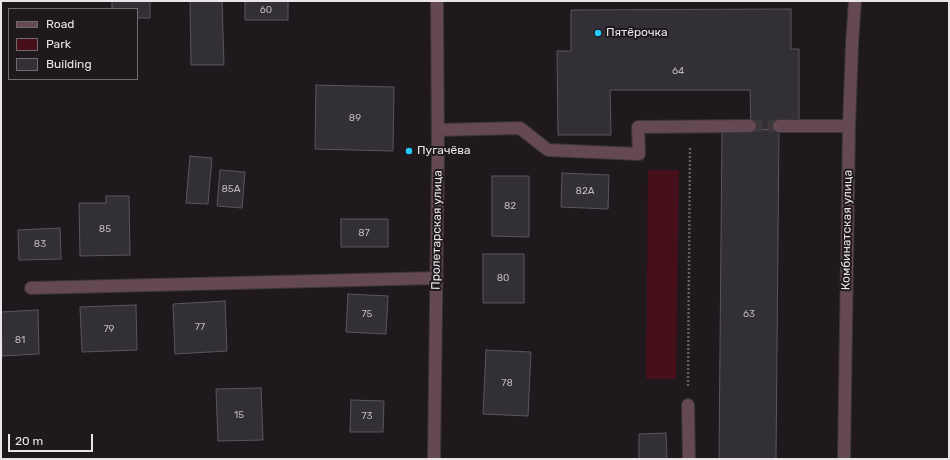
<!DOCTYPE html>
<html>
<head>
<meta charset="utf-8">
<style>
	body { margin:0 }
	#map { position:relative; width:950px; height:460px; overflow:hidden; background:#1f191e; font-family:Rubik,sans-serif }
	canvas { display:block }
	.frame { position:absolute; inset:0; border:2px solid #e9e5e8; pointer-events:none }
	.legend { position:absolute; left:8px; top:8px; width:130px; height:72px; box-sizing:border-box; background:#1f191e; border:1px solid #706b6f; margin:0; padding:5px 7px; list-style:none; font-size:12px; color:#e9e5e8 }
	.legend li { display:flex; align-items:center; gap:8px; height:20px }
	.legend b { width:20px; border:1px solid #706b6f }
	.scale { position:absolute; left:8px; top:434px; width:85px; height:18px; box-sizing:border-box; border:2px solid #e9e5e8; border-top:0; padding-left:5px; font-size:12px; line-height:14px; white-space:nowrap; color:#e9e5e8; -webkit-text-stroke:3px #1f191e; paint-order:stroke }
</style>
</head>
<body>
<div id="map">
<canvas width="950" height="460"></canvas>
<div class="frame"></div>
<ul class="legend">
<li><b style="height:5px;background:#644853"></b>Road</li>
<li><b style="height:11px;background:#460f19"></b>Park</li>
<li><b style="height:11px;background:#332f37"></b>Building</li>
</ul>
<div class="scale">20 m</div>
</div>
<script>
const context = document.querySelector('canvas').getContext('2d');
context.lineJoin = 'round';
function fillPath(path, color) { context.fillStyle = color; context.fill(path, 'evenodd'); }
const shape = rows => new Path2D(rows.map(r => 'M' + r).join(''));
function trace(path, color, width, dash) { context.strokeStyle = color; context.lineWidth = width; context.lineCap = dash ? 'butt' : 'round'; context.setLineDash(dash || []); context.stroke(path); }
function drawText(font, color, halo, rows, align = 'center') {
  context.font = font + ' Rubik,sans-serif'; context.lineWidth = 4; context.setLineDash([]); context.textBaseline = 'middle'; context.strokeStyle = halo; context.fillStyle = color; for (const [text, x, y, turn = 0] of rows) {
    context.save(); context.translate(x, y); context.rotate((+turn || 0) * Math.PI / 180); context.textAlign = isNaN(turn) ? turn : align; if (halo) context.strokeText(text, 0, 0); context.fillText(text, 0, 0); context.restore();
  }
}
fillPath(shape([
	[648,170,679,170,676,379,646,379]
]), '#460f19');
const building = shape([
	[112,1,150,1,150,18,137,18,137,9,112,9,112,1],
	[190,1,222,1,224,65,191,65,190,1],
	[245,1,288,1,288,20,245,20,245,1],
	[791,9,791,49,799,49,799,123,779,130,751,129,750,90,610,90,611,135,558,135,557,51,571,51,571,10,791,9],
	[316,85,394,87,393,151,315,149,316,85],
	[722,129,779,130,776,459,719,459,722,129],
	[190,156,212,158,208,204,186,203,190,156],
	[220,170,245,172,242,208,217,206,220,170],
	[562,173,609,175,608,209,561,207,562,173],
	[492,176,529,176,529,237,492,236,492,176],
	[106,196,129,196,130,255,80,256,79,203,106,203,106,196],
	[341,219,388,219,388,247,341,247,341,219],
	[60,228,61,259,19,260,18,230,60,228],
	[483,254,524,254,524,303,483,303,483,254],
	[348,294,388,296,386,334,346,332,348,294],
	[225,301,227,351,175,354,173,304,225,301],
	[136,305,137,350,82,352,80,307,136,305],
	[38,310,39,354,2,356,1,312,38,310],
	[486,350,531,352,528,416,483,414,486,350],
	[261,388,263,440,218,441,216,389,261,388],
	[351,400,384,401,383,432,350,432,351,400],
	[666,433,667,459,639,459,639,434,666,433]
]);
fillPath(building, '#332f37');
trace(building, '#5a555e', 1);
trace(shape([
	[750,126,779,126]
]), '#3d383c', 12, [12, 6]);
const minor = shape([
	[779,126,849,126],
	[438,130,520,128,548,150,639,154,638,127,750,126],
	[31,288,437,278],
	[688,405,689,459],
	[434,459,438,156,437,1],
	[844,459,849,126,852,44,855,1]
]);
trace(minor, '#3b363a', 14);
trace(shape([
	[688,386,690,147]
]), '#635e62', 2.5, [2, 2]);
trace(minor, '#644853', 12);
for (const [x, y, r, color] of [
	[598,33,4,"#25c9fe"],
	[409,151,4,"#25c9fe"]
]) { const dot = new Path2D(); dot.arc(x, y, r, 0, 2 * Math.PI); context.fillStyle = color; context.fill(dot); trace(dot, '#1f191e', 1.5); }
drawText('10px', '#bcb8bc', null, [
	["60",266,10],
	["64",678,71],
	["89",355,118],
	["85А",231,189],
	["82А",585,191],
	["82",510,206],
	["85",105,229],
	["87",364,233],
	["83",40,244],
	["80",503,278],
	["75",367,314],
	["63",749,314],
	["77",200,327],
	["79",109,329],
	["81",20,340],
	["78",507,383],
	["15",239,415],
	["73",367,416]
]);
drawText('12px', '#e9e5e8', '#1f191e', [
	["Пятёрочка",606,33],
	["Пугачёва",417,151]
], 'left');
drawText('12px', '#e9e5e8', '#1f191e', [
	["Пролетарская улица",437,230,-89],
	["Комбинатская улица",847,230,-89]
]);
</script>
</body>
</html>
